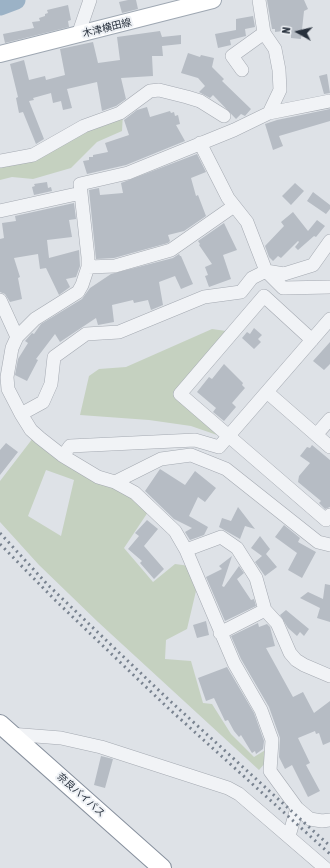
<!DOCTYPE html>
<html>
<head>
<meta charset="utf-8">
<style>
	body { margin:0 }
	#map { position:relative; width:330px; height:868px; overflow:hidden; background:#dee2e7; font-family:"Asap Condensed",sans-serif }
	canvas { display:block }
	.north { position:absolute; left:278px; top:12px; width:40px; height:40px; -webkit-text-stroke:3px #eef1f5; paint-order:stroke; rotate:278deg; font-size:11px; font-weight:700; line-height:16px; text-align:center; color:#28313d }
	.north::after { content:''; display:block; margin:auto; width:14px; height:18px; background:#28313d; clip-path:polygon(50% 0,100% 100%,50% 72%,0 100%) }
</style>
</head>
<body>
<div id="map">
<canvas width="330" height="868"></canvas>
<div class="north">N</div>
</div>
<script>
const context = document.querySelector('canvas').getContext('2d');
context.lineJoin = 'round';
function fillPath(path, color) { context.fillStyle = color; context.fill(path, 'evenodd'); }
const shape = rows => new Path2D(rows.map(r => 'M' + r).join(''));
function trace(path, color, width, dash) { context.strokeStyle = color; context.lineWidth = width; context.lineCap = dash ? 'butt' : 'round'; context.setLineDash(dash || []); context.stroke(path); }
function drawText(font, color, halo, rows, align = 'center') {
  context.font = font + ' "Asap Condensed","Noto Sans JP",sans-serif'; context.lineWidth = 4; context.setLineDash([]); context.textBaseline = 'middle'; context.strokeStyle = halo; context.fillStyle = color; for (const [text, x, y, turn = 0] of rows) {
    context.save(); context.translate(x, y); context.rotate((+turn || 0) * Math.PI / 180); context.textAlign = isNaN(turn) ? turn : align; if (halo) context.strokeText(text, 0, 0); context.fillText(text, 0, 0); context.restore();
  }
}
fillPath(shape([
	[123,113,122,131,97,142,71,168,33,179,12,177,0,180,0,165],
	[212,329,226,331,173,394,217,435,191,426,149,420,80,415,89,376,99,369,126,367],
	[33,438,133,496,150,509,124,548,153,582,175,564,190,566,196,591,187,629,166,640,165,659,191,661,203,703,212,704,231,734,254,757,267,749,266,762,259,770,98,622,39,565,0,522,0,481],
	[46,470,74,480,61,536,28,516]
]), '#c5d1c0');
trace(shape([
	[0,6,16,0]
]), '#9bb2c6', 19);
fillPath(shape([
	[128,0,136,0,138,9,122,13,119,2],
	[267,0,304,0,308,9,304,11,301,39,291,38,291,30,275,32,275,29,272,29],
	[68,5,71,20,68,21,69,27,5,43,3,34,34,28,32,22,40,21,39,18,45,16,45,14,48,13,47,10],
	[253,16,255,27,245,29,246,36,230,40,231,45,218,48,215,34,236,30,236,19],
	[160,31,162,37,181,35,181,44,162,46,163,56,152,56,153,76,121,78,126,99,116,106,102,111,97,82,67,89,72,108,63,110,61,101,53,103,51,93,33,98,34,100,29,101,44,139,36,144,23,112,19,113,16,98,18,97,10,64,24,60,29,80,45,76,46,80,65,75,60,49,93,42,98,63,120,60,117,37],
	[188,53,200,57,201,55,214,58,212,67,224,79,222,81,251,109,245,116,241,114,236,119,213,95,210,98,199,92,205,86,198,78,181,73],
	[327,74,330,93,324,94,319,76],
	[147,107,150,117,170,111,171,113,174,112,175,116,178,115,180,124,176,125,185,141,126,165,87,174,83,161,89,160,89,157,93,157,93,155,108,152,105,143,129,135,124,120,137,110],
	[330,109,330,121,279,136,283,146,273,150,265,124,277,120],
	[197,154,206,172,191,178,196,196,198,195,206,216,184,231,168,235,170,241,168,243,114,258,96,259,89,190,99,188,100,195,123,193,121,183],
	[47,182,48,188,51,187,52,191,34,195,32,187,35,186,34,184],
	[295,183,304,191,291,205,282,196],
	[313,192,330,205,330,209,326,214,307,201],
	[74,203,76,219,69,220,72,237,47,240,49,258,79,250,80,266,76,277,66,279,70,287,59,295,46,268,40,269,38,254,14,258,20,277,18,278,22,299,10,302,5,294,0,292,0,239,4,238,2,223,16,221,15,216],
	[293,212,308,231,317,220,325,226,316,237,314,236,298,250,295,247,299,242,298,241,281,258,278,256,273,261,269,257,265,246,284,226,281,222],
	[224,223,237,250,223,255,231,279,209,287,205,276,208,275,205,267,212,264,199,245,200,244,198,241],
	[179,254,180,256,181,256,193,284,181,289,175,276,159,282,163,305,151,310,148,300,134,303,133,300,112,305,114,322,98,325,96,318,60,342,55,334,36,359,38,360,27,381,15,375,18,359,28,343,25,341,32,333,34,334,41,324,82,299,90,288,111,274,173,258],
	[254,328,262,335,258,339,261,342,254,349,242,338,247,332,250,334],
	[330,342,330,364,324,370,313,361],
	[224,364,243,383,242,385,245,388,232,403,236,407,224,421,213,412,216,408,197,392,209,377,212,379],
	[6,443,18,452,0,475,0,450],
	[312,445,330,460,330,507,325,509,319,503,321,501,298,482,299,476,310,463,300,456,307,447,310,448],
	[160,469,185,485,195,471,216,488,205,502,198,497,189,516,208,527,204,535,190,540,185,532,192,528,174,519,145,491],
	[238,507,255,529,245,526,240,539,219,527,222,518,231,521],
	[147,520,158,529,144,546,164,569,154,579,140,563,142,561,128,549,139,536,135,533],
	[284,525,300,538,298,542,316,552,302,578,288,570,297,553,275,537],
	[260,536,270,549,266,554,277,567,265,576,255,562,262,556,251,548],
	[232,556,222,586,224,587,239,566,244,573,237,579,251,600,254,599,256,606,225,621,206,577,222,569,219,566],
	[325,584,330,585,330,622,317,618,320,608,300,598,308,592,323,599],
	[286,610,309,629,304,636,300,632,297,636,288,628,280,615],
	[206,621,209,635,197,638,193,625],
	[258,623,259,627,267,624,270,627,275,646,266,648,293,697,303,692,314,713,330,701,330,742,323,745,319,733,316,734,315,731,298,738,310,763,306,765,320,791,308,797,292,765,285,769,279,757,280,738,269,707,241,659,231,636],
	[227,667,254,713,264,741,263,749,256,754,255,751,252,753,241,735,239,737,234,731,228,720,225,721,214,698,206,701,198,678],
	[101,756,113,759,105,788,94,785]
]), '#b6bcc4');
const minor = shape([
	[259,0,264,33,275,49,279,70,280,90,269,113],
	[78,35,90,0],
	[242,70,232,56,264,33],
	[330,101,269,113,234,130,128,173,80,184,88,257,88,267,82,285,78,292,35,319,17,337,12,348,7,377,8,389,21,414,31,430,40,438,63,456,98,477,115,482,135,493,175,531,186,550,234,663,261,710,272,740,270,771,297,808,310,819,322,821,330,820],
	[200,143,228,198,247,222,266,271,283,288,330,287],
	[0,161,33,155,84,126,120,113,150,91,159,90,187,97,200,101,224,116],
	[0,211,81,193],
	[88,267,115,266,171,250,234,206],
	[0,300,17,337],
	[312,340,264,296,180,394,326,520,330,515],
	[267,392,330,447],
	[21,414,43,402,51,384,54,357,86,334,119,332,204,297,241,292,252,278,266,271,284,274,313,265,330,241],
	[316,435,330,419],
	[63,456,70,446,195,440,219,447,330,319],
	[115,482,161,459,191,455,226,469,318,542,330,545],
	[186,550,221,537,237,548,256,578,265,610,277,623,290,653,296,660,304,665,330,676],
	[220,633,265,610],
	[10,734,61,738,101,747,228,788,239,794,325,868],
	[289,836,297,808]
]);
const major = shape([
	[0,54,213,0]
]);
const highway = shape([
	[0,724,162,868]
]);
trace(minor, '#a4a9b1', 14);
trace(major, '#9ea7b2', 18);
trace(highway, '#87909d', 20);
trace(minor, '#f1f3f6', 13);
trace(major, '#fff', 16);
trace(highway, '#fff', 18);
trace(shape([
	[0,533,47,584,169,700,330,846],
	[0,544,55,600,167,707,330,854]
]), '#798390', 3, [2, 4]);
drawText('10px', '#28313d', '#eef1f5', [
	["木津横田線",107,28,-14],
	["奈良バイパス",81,795,42]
]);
</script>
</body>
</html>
